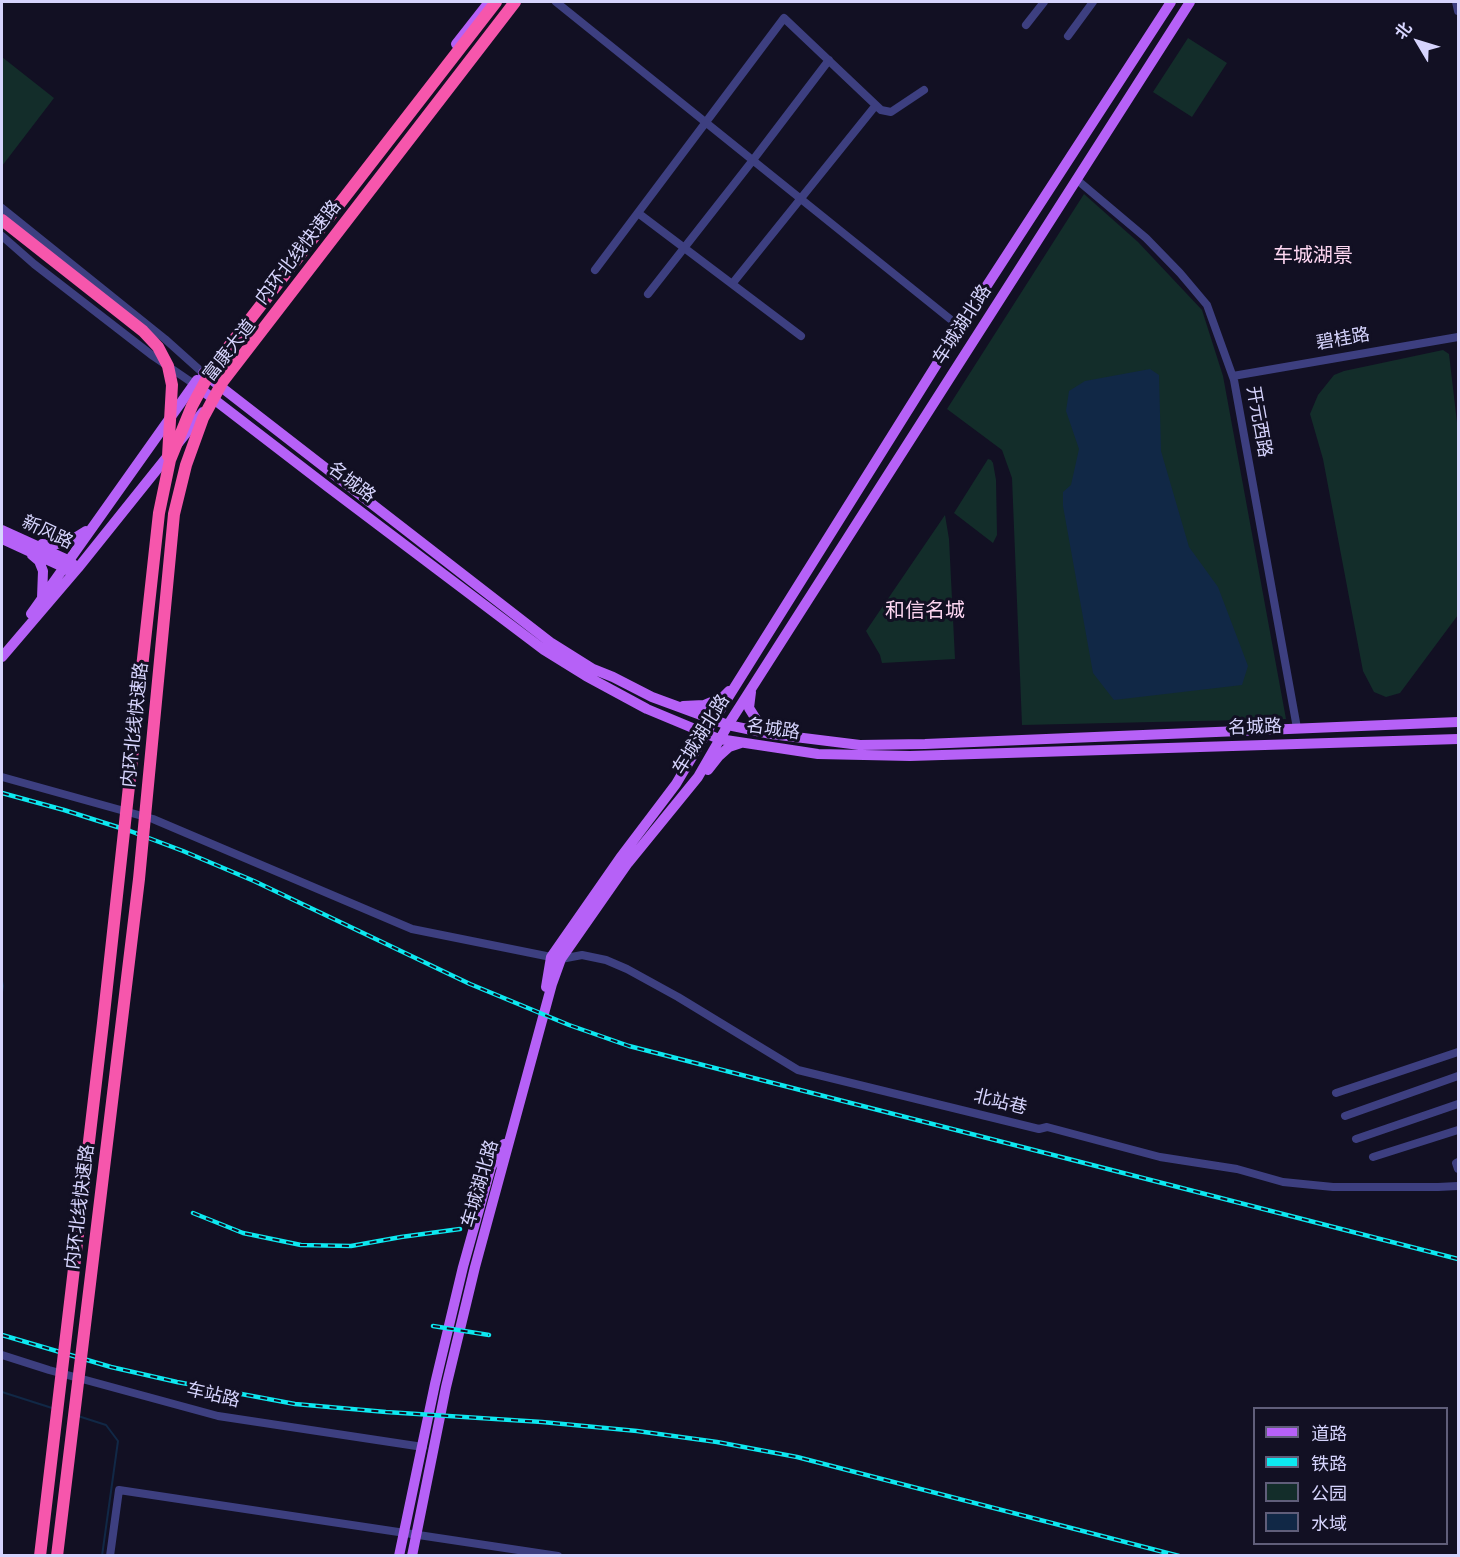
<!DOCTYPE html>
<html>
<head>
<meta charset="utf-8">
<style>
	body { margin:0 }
	#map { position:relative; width:1460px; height:1557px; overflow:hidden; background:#121023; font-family:Roboto,"Noto Sans SC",sans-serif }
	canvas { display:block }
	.frame { position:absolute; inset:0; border:3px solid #d6d4fd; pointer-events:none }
	.legend { position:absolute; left:1253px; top:1407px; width:195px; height:138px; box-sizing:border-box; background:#121023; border:2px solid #605e7a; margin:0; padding:8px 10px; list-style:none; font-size:18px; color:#d6d4fd }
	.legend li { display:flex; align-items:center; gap:12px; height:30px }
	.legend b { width:30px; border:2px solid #605e7a }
	.north { position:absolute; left:1388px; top:12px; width:60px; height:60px; -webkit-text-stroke:4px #121023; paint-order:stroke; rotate:308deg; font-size:16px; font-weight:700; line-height:24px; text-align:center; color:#d6d4fd }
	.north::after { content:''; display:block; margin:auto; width:21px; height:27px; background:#d6d4fd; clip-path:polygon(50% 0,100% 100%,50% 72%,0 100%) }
</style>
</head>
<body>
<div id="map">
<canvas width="1460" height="1557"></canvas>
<div class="frame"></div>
<ul class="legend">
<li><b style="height:8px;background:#b661f7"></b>道路</li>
<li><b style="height:8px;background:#0de8f0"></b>铁路</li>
<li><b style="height:16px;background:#132d2a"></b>公园</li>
<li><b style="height:16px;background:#112846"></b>水域</li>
</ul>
<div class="north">北</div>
</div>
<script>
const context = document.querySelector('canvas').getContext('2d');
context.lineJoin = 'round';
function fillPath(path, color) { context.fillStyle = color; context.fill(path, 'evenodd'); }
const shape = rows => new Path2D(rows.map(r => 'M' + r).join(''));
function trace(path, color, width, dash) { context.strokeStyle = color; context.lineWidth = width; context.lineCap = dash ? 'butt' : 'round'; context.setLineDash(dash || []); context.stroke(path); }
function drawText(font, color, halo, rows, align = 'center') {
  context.font = font + ' Roboto,"Noto Sans SC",sans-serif'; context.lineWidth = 6; context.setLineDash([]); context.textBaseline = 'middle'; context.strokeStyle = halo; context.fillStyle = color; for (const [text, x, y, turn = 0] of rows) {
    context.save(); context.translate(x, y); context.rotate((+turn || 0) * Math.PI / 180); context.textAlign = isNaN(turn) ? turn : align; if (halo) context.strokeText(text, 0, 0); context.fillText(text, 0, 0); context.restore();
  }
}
fillPath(shape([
	[1188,38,1227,63,1192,117,1153,92],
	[2,57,54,98,2,166],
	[1084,194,1138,242,1202,310,1223,376,1286,719,1022,725,1012,478,1002,450,947,409],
	[1443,350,1449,354,1458,431,1458,615,1400,693,1386,697,1374,692,1363,671,1323,459,1310,414,1318,395,1334,375,1344,371],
	[988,459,991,460,993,463,996,480,997,535,993,543,954,513],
	[945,515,949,539,955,659,882,663,880,655,866,631]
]), '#132d2a');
fillPath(shape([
	[1150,369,1159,375,1161,451,1189,547,1218,587,1248,666,1242,685,1114,700,1093,673,1063,506,1063,492,1071,485,1079,449,1066,411,1069,391,1085,381]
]), '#112846');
trace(shape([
	[2,992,3,986,2,981],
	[2,1392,52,1408],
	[78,1416,106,1425,118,1441,102,1556]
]), '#112846', 2);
trace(shape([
	[556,2,960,327],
	[1456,2,1458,11],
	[1026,25,1044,2],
	[1068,36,1093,2],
	[1076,179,1146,238,1180,273,1207,305,1234,380,1297,728],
	[2,208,165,339,203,373],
	[638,213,801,336],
	[2,236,34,264,153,356,194,384],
	[595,270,784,18,881,110,891,112,924,90],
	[732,284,876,105],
	[648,294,753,160,829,60],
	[1233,376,1458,337],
	[2,777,153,819,412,929,561,959,582,955,606,960,627,969,678,997,798,1070,1039,1129,1047,1127,1160,1157,1237,1169,1283,1182,1333,1187,1438,1187,1458,1186],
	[1336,1093,1458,1052],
	[1345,1116,1458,1076],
	[1356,1139,1458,1104],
	[1373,1157,1458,1130],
	[1458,1162,1456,1163,1458,1169],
	[2,1355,49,1370,218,1416,423,1447],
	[110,1556,119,1490,558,1556]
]), '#3d3f80', 8);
trace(shape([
	[456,44,489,2],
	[203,373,550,642,593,669,613,677,652,697,728,725,771,734,860,745,925,744,1458,722],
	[194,384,328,487,544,650,586,676,647,709,719,739,818,754,910,756,1458,739],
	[2,530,68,560,73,564],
	[2,539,63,567,69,571],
	[42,544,53,545,70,541,86,531],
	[32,555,39,561,43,571,42,598],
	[31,614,197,380],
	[2,657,78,568,203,412],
	[751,692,749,708,759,724,769,732],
	[683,706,704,705,723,697,729,691],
	[708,770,719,756,729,747,741,743],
	[546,987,551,957,620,858,676,784,714,720,960,327,1171,2],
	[399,1556,435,1384,463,1267,491,1167,504,1144],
	[412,1556,446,1387,475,1267,552,984,561,959,628,863,698,777,728,725,1190,2]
]), '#b661f7', 10);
const rail = shape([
	[2,793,64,810,130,831,183,851,254,881,470,984,569,1025,629,1046,1458,1259],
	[193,1213,243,1233,301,1245,351,1246,401,1237,460,1229],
	[433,1326,489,1335],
	[2,1335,111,1367,177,1382,295,1404,386,1412,542,1422,637,1431,717,1442,797,1457,1179,1556]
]);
trace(rail, '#0de8f0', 4.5);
trace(rail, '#121023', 2, [7]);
trace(shape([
	[2,220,143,331,158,347,168,366,172,385,168,456],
	[40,1556,103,1023,159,513,170,460,192,406,213,367,496,2],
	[57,1556,139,879,174,514,186,465,203,418,223,381,515,2]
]), '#f656ac', 12);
drawText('18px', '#d6d4fd', '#121023', [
	["内环北线快速路",299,253,-52],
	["车城湖北路",963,325,-57],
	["碧桂路",1343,340,-10],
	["富康大道",230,351,-52],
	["开元西路",1258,422,80],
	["名城路",351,483,37],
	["新风路",47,533,25],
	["内环北线快速路",136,725,-84],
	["名城路",1255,728,-2],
	["名城路",773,730,8],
	["车城湖北路",702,735,-58],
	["北站巷",1000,1103,14],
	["车城湖北路",481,1184,-74],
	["内环北线快速路",81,1207,-83],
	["车站路",213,1396,13]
]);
drawText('20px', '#fdd6f1', '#121023', [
	["车城湖景",1313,257],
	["和信名城",925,612]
]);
</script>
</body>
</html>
